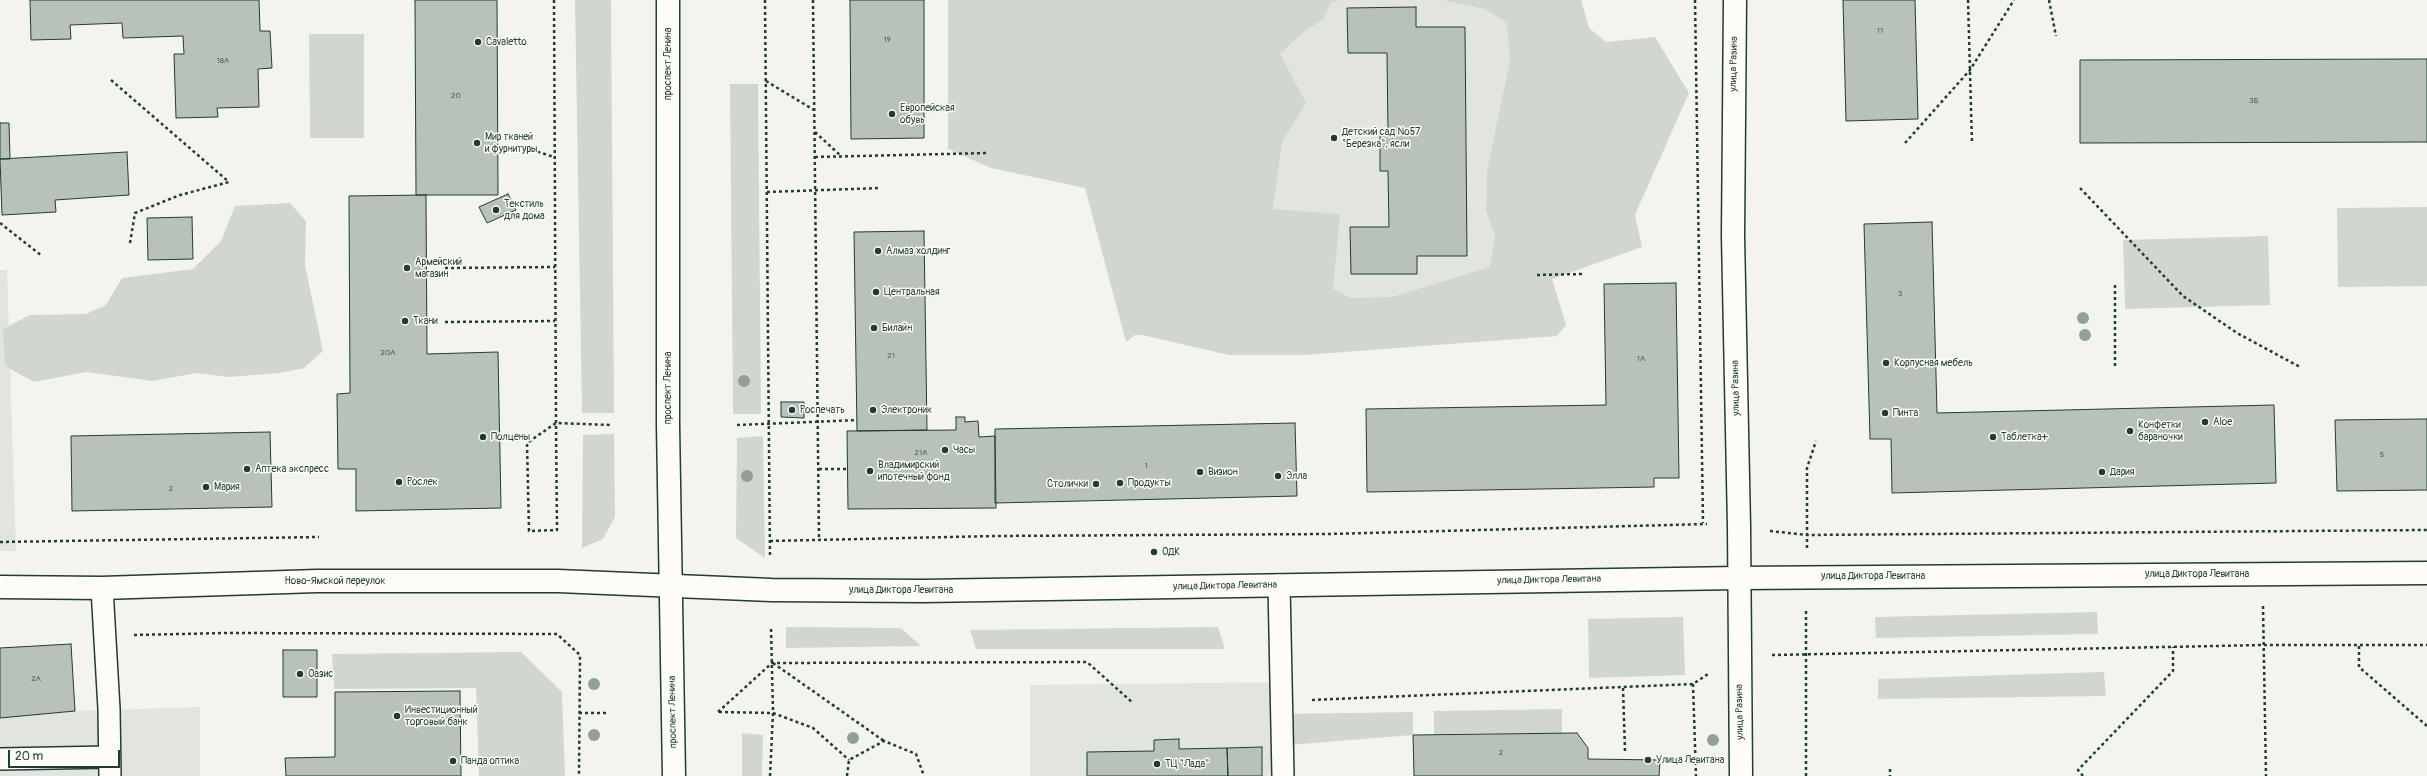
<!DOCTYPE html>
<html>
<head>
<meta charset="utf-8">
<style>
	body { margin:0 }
	#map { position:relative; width:2427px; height:776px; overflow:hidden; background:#f4f4ef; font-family:Pangolin,sans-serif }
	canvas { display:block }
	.scale { position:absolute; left:8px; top:750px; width:112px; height:18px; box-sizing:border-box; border:2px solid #1f3d34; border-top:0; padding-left:5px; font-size:12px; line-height:14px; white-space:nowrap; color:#1f3d34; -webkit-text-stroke:3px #fdfcf7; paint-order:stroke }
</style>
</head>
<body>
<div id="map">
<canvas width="2427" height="776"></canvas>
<div class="scale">20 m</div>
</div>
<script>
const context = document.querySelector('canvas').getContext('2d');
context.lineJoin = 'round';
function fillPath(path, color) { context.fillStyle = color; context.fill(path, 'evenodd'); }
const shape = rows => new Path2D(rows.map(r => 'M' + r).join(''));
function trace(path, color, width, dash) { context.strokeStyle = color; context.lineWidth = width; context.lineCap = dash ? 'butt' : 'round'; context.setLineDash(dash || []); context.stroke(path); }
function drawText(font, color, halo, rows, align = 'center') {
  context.font = font + ' Pangolin,sans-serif'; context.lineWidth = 3; context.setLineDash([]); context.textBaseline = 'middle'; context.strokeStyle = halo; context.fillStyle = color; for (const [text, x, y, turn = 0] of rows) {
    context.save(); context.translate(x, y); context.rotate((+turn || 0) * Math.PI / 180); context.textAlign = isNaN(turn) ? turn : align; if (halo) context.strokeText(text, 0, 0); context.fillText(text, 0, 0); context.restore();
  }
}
fillPath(shape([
	[1131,0,1530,0,1538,319,1139,329],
	[0,270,7,270,16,551,0,551],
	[71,644,75,711,200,707,200,776,0,776,0,648],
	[1292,682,1293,776,1030,776,1030,685]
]), '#e2e5df');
fillPath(shape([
	[575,0,611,0,614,413,582,413],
	[948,0,1342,0,1331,2,1324,18,1301,34,1280,54,1306,103,1282,142,1273,209,1340,214,1333,289,1350,298,1392,297,1490,267,1495,237,1486,210,1487,171,1510,61,1507,23,1485,9,1443,0,1581,0,1589,28,1606,42,1655,37,1689,93,1635,215,1642,247,1552,279,1566,325,1557,336,1304,355,1229,355,1142,335,1135,335,1126,342,1085,188,991,168,948,149],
	[309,34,364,34,364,138,310,138],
	[730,84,758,84,761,414,733,414],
	[290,203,306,221,305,265,323,351,304,368,280,373,229,377,197,373,152,381,86,372,34,382,5,366,3,329,30,315,86,314,106,305,122,278,193,269,221,241,235,206],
	[2427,207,2427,286,2338,287,2337,208],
	[2268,236,2270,305,2125,309,2123,240],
	[614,434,615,517,603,539,582,548,583,435],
	[763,436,765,558,736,538,737,438],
	[2097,612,2098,634,1876,638,1875,617],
	[1683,617,1685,675,1589,678,1588,619],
	[786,627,901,628,921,646,786,648],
	[1218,627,1225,649,976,649,970,630],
	[521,652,562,692,565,776,479,776,476,688,334,689,332,654],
	[2104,672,2106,696,1878,699,1878,679],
	[1562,709,1562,733,1434,734,1434,711],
	[1413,712,1413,735,1289,745,1287,714],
	[742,733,763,735,762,776,742,776]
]), '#d1d6d1');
const building = shape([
	[30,0,259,0,260,31,270,31,272,68,258,69,259,107,217,108,218,117,176,118,174,54,184,54,183,36,123,38,122,23,70,25,71,39,31,40,30,0],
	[415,0,497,0,498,195,416,195,415,0],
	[850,0,924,0,924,138,851,139,850,0],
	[1843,0,1915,0,1918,119,1846,121,1843,0],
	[1416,7,1416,27,1465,27,1467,256,1417,256,1417,274,1351,274,1350,227,1389,227,1388,171,1380,171,1380,132,1388,132,1387,53,1348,53,1347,8,1416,7],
	[2427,59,2427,142,2080,143,2080,60,2427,59],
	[0,123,9,123,10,159,0,159,0,123],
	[127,152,129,195,55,200,56,212,2,215,0,159,127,152],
	[508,194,516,210,487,223,479,207,508,194],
	[426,195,427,354,498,352,501,508,356,511,356,469,338,469,337,394,350,393,349,196,426,195],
	[192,217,193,259,148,260,147,218,192,217],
	[1932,222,1937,413,2274,405,2276,483,1892,493,1891,439,1870,439,1864,224,1932,222],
	[924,231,927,430,857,431,854,232,924,231],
	[1676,283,1679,478,1654,478,1654,487,1367,492,1366,409,1606,405,1604,284,1676,283],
	[781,402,804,402,804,418,781,417,781,402],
	[956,417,965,417,965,422,978,421,979,437,995,436,996,508,848,509,847,431,956,430,956,417],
	[2427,419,2427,490,2337,491,2335,420,2427,419],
	[1295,423,1297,496,995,503,995,429,1295,423],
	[270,432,272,507,72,511,71,436,270,432],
	[71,644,75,711,0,718,0,648,71,644],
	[283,650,317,650,317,697,283,697,283,650],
	[460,691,461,776,286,776,285,758,335,757,335,692,460,691],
	[1577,733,1588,748,1588,759,1660,760,1659,776,1414,776,1413,735,1577,733],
	[1179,739,1179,749,1227,748,1228,776,1087,776,1087,752,1154,751,1154,740,1179,739],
	[1262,747,1262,776,1228,776,1227,748,1262,747]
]);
fillPath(building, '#b9c1bb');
trace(building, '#1f3d34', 1);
const service = shape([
	[1279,585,1283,776],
	[102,588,109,709,110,776],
	[0,759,109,757]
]);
const minor = shape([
	[1735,0,1733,236,1739,527,1741,776]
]);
const tertiary = shape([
	[0,587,102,588,317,581,558,581,771,590,923,591,1738,578,2427,573]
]);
const primary = shape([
	[668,0,668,425,674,776]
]);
trace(service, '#1f3d34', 24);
trace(minor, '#1f3d34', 25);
trace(tertiary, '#1f3d34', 25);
trace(primary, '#1f3d34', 25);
trace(shape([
	[554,0,556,423,557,530,529,531,527,443,556,423,611,425],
	[765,0,770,557],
	[813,0,819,540],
	[1695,0,1703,523],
	[1968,0,1972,144],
	[2049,0,2056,36],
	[111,80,229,182],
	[766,81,814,110],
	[815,132,841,156],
	[1905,143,1970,70,2014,0],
	[526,148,554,157],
	[815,157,988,153],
	[2080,188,2183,296,2237,333,2300,367],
	[767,192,881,188],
	[0,223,42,256],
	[130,243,135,213,180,195,229,182],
	[445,268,555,267],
	[1537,275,1584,274],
	[445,322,555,321],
	[2115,366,2115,285],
	[737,425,857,420],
	[819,469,847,469],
	[1770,531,1807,535,2427,530],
	[770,541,995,536,1329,534,1707,524],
	[0,542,319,537],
	[1807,548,1807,468,1816,441],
	[2263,606,2266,776],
	[134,635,226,633,557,634,580,655,579,776],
	[2359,646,2359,667,2427,726],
	[1772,655,2263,645,2427,645],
	[773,663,884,741],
	[1693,684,1696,776],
	[1623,688,1625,751],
	[1312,700,1693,684,1708,674],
	[718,712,772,663,1087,662,1133,703],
	[719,712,773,713,813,728,849,760],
	[579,713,609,713],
	[1890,769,1890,776],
	[770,776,773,713,771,627],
	[847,776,849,760,884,741,916,754,924,776],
	[1806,776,1806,609],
	[2083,776,2078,770,2173,671,2173,647]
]), '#1f3d34', 2.5, [3, 3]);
trace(service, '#fdfcf7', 21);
trace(minor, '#fdfcf7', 22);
trace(tertiary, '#fdfcf7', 22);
trace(primary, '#fdfcf7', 22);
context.fillStyle = '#93a099';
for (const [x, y] of [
	[2083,318],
	[2085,335],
	[744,381],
	[747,476],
	[594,684],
	[594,735],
	[853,738],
	[1713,740]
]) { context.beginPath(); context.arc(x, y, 6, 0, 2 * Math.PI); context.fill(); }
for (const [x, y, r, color] of [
	[478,42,4,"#1f3d34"],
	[892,114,4,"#1f3d34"],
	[1334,138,4,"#1f3d34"],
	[477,143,4,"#1f3d34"],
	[496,210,4,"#1f3d34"],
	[878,251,4,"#1f3d34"],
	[407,268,4,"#1f3d34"],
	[876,292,4,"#1f3d34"],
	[405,321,4,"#1f3d34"],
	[874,328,4,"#1f3d34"],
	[1886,363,4,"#1f3d34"],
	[792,410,4,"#1f3d34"],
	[873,410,4,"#1f3d34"],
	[1885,413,4,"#1f3d34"],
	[2205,422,4,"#1f3d34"],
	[2130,431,4,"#1f3d34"],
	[483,437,4,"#1f3d34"],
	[1993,437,4,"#1f3d34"],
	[945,450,4,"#1f3d34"],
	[247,469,4,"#1f3d34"],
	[870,471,4,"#1f3d34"],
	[1200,472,4,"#1f3d34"],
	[2102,472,4,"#1f3d34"],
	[1278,476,4,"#1f3d34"],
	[399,482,4,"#1f3d34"],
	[1120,483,4,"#1f3d34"],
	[1096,484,4,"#1f3d34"],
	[206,487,4,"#1f3d34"],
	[1154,552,4,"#1f3d34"],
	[300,674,4,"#1f3d34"],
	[397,716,4,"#1f3d34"],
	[1648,760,4,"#1f3d34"],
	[453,761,4,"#1f3d34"],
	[1157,764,4,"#1f3d34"]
]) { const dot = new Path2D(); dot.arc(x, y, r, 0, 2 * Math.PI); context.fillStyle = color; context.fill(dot); trace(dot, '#fdfcf7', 1.5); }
drawText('8px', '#465e56', null, [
	["11",1880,31],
	["19",887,40],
	["18А",223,61],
	["20",456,96],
	["3Б",2254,101],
	["3",1900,294],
	["20А",388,353],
	["21",891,356],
	["1А",1641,359],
	["21А",921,453],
	["5",2382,455],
	["1",1146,466],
	["2",171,489],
	["2А",36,679],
	["2",1501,753]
]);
drawText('10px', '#1f3d34', '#fdfcf7', [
	["Cavaletto",486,42],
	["Европейская",900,108],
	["обувь",900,120],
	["Детский сад №57",1342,132],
	["\"Березка\", ясли",1342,144],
	["Мир тканей",485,137],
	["и фурнитуры",485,149],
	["Текстиль",504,204],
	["для дома",504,216],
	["Алмаз холдинг",886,251],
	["Армейский",415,262],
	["магазин",415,274],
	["Центральная",884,292],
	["Ткани",413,321],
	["Билайн",882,328],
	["Корпусная мебель",1894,363],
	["Роспечать",800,410],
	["Электроник",881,410],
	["Пинта",1893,413],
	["Aloe",2213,422],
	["Конфетки",2138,425],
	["бараночки",2138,437],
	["Полцены",491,437],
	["Таблетка+",2001,437],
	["Часы",953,450],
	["Владимирский",878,465],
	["ипотечный фонд",878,477],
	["Аптека экспресс",255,469],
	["Визион",1208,472],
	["Дария",2110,472],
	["Элла",1286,476],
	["Рослек",407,482],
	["Продукты",1128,483],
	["Столички",1088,484,"right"],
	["Мария",214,487],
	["ОДК",1162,552],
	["Оазис",308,674],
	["Инвестиционный",405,710],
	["торговый банк",405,722],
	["Улица Левитана",1656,760],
	["Панда оптика",461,761],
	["ТЦ \"Лада\"",1165,764]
], 'left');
drawText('10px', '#1f3d34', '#fdfcf7', [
	["проспект Ленина",668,64,-90],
	["улица Разина",1734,64,-89],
	["проспект Ленина",668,388,-90],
	["улица Разина",1736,388,-91],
	["улица Диктора Левитана",2197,574],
	["улица Диктора Левитана",1873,576],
	["улица Диктора Левитана",1549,580,-1],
	["Ново-Ямской переулок",335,581],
	["улица Диктора Левитана",1225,586,-1],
	["улица Диктора Левитана",901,590],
	["проспект Ленина",673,712,-91],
	["улица Разина",1740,712,-91]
]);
</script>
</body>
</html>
